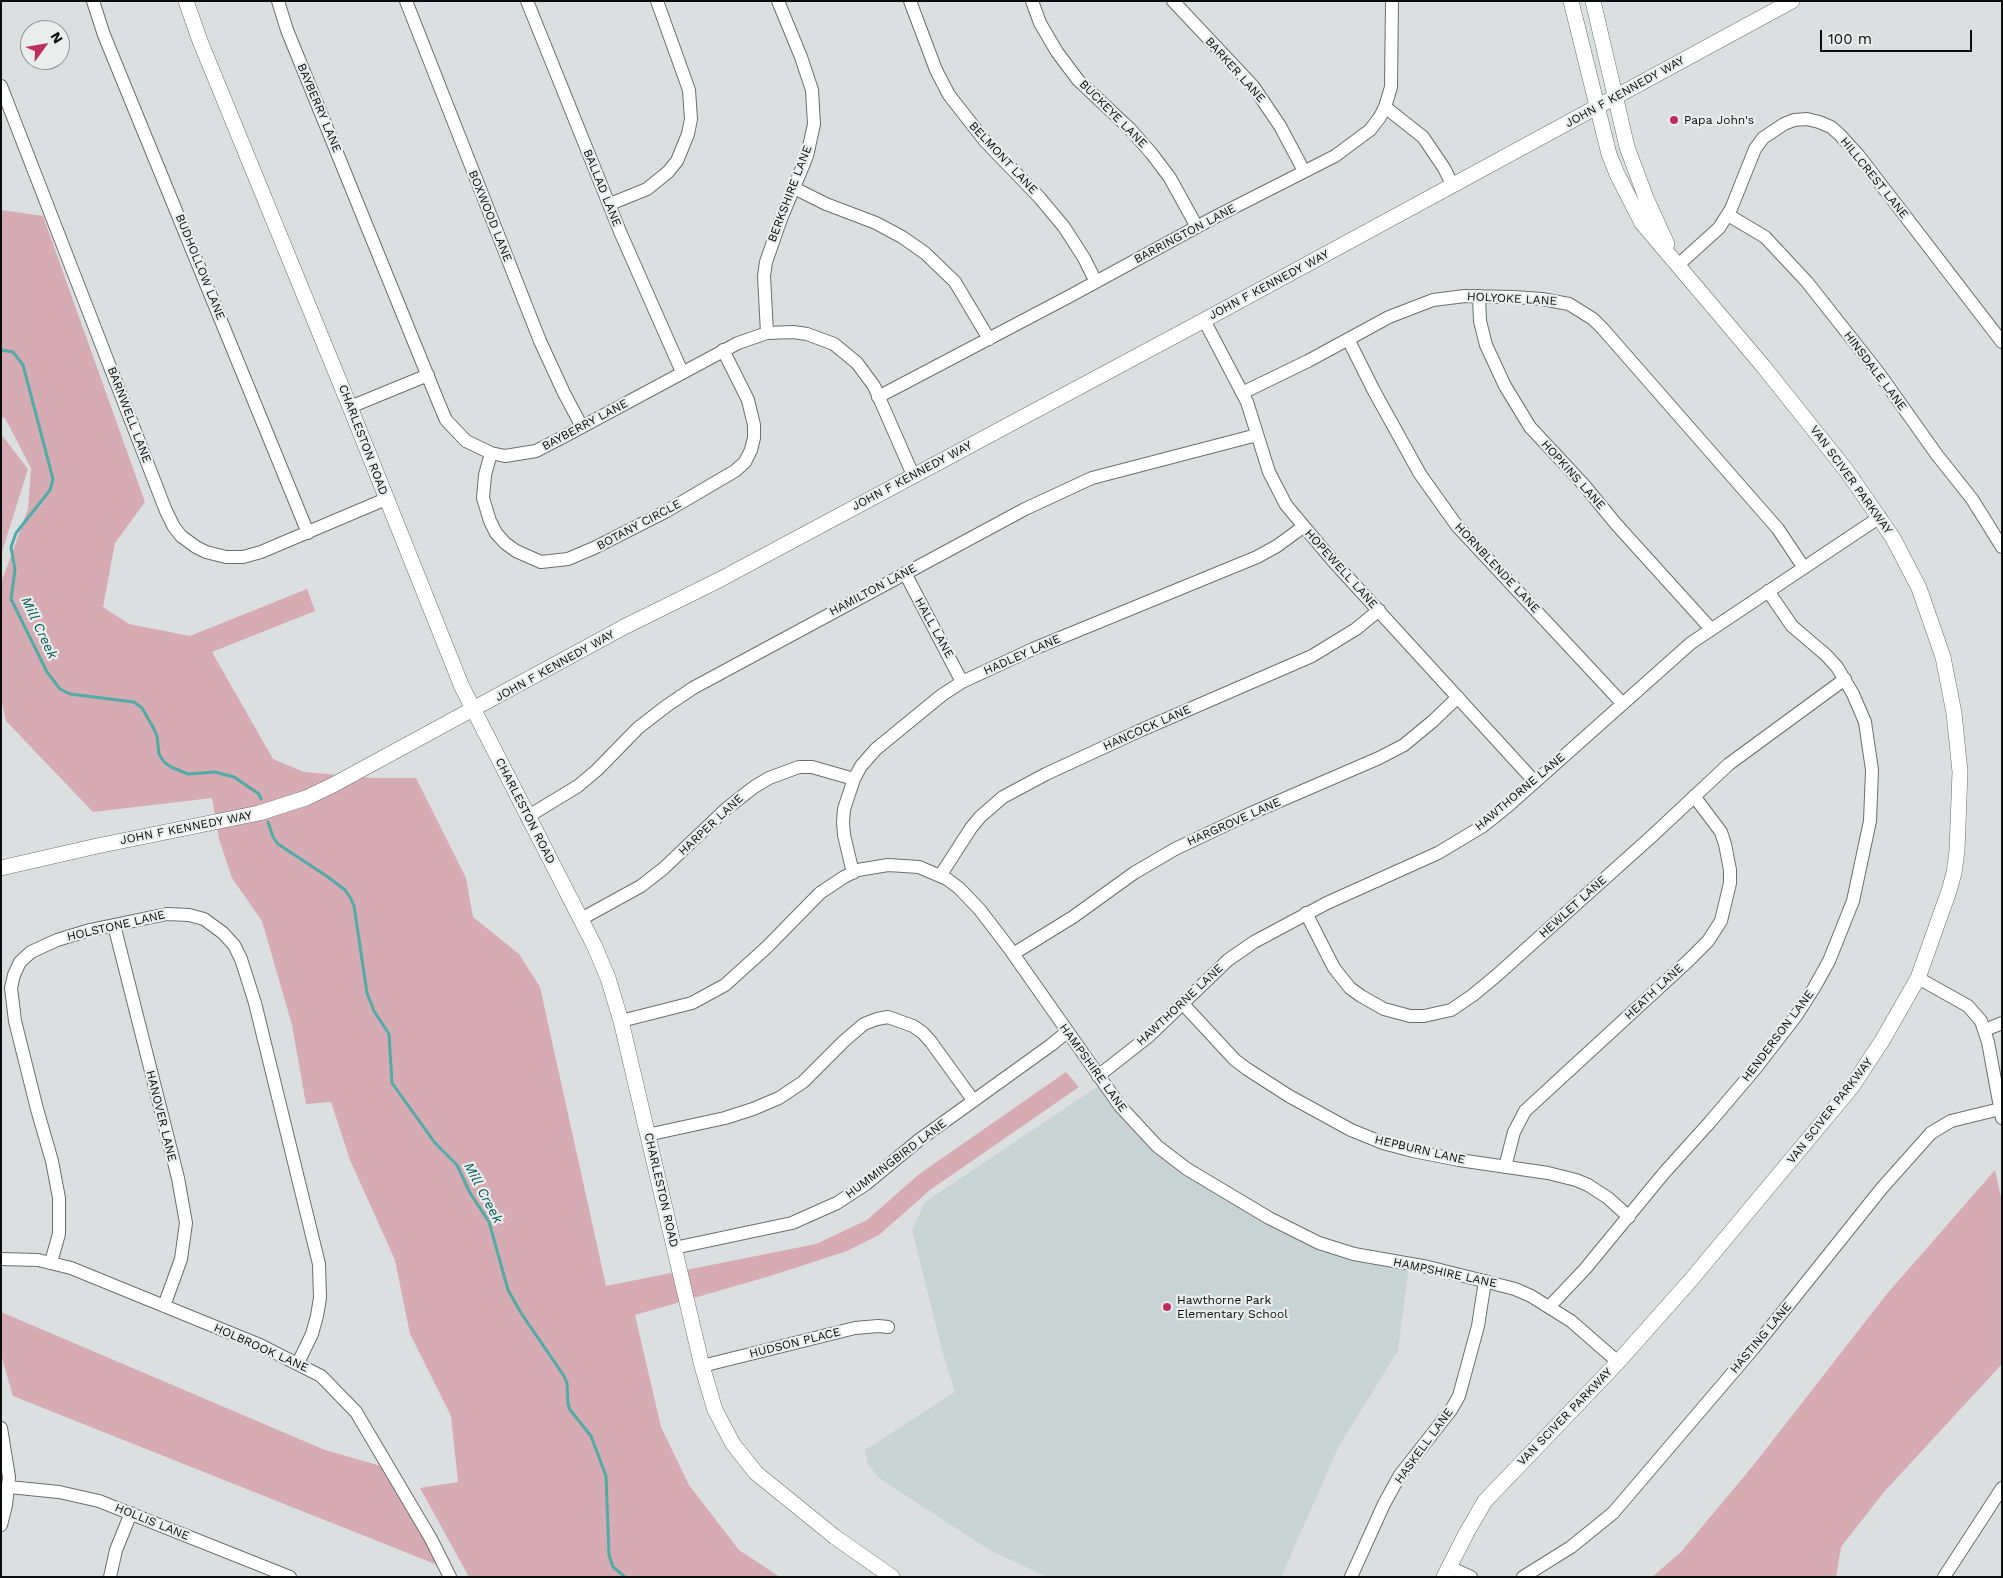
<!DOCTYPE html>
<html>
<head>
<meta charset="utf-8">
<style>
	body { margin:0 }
	#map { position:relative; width:2003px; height:1578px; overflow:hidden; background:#dcdfdf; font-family:"Work Sans",sans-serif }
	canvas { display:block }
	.frame { position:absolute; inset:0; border:2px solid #0b0c0c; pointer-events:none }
	.north { position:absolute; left:20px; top:20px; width:50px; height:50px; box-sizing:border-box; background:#e9edec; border:1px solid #909392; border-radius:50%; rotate:58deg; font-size:14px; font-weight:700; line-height:20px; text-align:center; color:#0b0c0c }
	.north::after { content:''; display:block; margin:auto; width:18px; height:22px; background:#bc2f5f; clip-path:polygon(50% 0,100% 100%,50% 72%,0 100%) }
	.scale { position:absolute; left:1820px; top:30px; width:152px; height:22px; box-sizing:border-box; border:2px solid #0b0c0c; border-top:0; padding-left:6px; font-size:15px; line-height:18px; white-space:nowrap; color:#0b0c0c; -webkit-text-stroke:4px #e9edec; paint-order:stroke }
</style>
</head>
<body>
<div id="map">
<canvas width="2003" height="1578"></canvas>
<div class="frame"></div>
<div class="north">N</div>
<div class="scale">100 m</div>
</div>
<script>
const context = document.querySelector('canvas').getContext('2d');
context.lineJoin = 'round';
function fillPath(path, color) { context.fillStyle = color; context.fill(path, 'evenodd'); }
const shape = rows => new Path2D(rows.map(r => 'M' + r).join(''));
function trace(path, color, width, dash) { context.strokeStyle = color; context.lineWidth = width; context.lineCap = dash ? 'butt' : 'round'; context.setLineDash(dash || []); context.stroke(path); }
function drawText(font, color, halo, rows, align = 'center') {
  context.font = font + ' "Work Sans",sans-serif'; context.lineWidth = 4.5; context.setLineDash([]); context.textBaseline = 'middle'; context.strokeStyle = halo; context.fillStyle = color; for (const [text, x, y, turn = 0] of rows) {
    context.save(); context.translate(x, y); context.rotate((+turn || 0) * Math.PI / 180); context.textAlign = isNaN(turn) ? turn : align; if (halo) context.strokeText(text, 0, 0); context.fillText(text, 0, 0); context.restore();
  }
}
fillPath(shape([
	[1103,1083,1148,1137,1302,1235,1409,1265,1398,1350,1338,1448,1281,1577,1048,1577,991,1551,879,1478,868,1464,865,1450,955,1392,942,1350,912,1230,925,1202]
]), '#c7d4d3');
fillPath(shape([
	[1,210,43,216,145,502,115,543,103,607,129,624,190,636,307,589,315,611,212,652,273,759,304,772,373,778,416,778,466,878,473,917,519,954,540,987,606,1286,816,1244,867,1220,918,1175,1066,1072,1079,1087,930,1190,879,1235,847,1251,770,1276,635,1315,661,1427,689,1485,739,1550,780,1577,469,1577,420,1488,458,1482,451,1416,410,1334,395,1260,350,1160,331,1102,306,1104,292,1025,262,921,232,878,219,839,212,798,93,812,6,721,1,699,1,583,28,509,31,468,5,418,1,417],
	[1,434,28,469,1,555],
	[1995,1170,2002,1202,2002,1364,1884,1492,1841,1547,1836,1577,1652,1577,1681,1552,1752,1467,1886,1295],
	[1,1312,325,1450,381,1466,440,1566,13,1396,1,1355]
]), '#d6abb3');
trace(shape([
	[1,350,13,352,23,365,53,479,50,490,16,533,11,547,15,570,11,599,47,672,60,689,70,694,134,702,142,708,154,729,157,736,159,754,164,762,171,767,188,774,215,772,234,777,259,794,261,799],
	[268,822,273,837,278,844,328,877,345,890,351,899,354,906,367,993,374,1011,389,1034,392,1083,435,1143,457,1165,470,1193,489,1222,508,1290,521,1313,564,1376,567,1383,568,1404,570,1410,591,1436,606,1476,609,1555,613,1567,625,1577]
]), '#51aba6', 3);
const minor = shape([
	[93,1,104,35,308,533],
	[278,1,287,30,440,406,446,420,466,441,491,453,505,456,536,451,565,436,738,343,767,333,793,332,807,334,834,344,857,363,874,386,913,475],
	[406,1,540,341,564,393,582,427],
	[527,1,621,234,682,372],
	[910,1,936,70,949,95,985,141,1039,197,1064,227,1084,258,1096,282],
	[1032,1,1040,23,1057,52,1078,80,1130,129,1152,154,1170,178,1197,227],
	[1173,1,1253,86,1280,126,1304,171],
	[1,86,166,511,174,527,181,536,196,547,206,552,226,557,243,557,261,552,386,499],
	[1385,107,1423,137,1444,168,1452,184],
	[794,188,826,204,876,223,902,237,925,253,955,282,989,339],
	[610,204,647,189,668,172,677,161,688,134,691,119,689,90,657,1],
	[1728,215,1765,237,1807,282,1878,372,1937,455,1972,499,2002,547],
	[1678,265,1719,228,1731,209,1755,149,1763,138,1784,124,1794,120,1807,119,1819,122,1831,127,1840,135,1859,156,2002,342],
	[1479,296,1480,321,1486,345,1505,386,1530,427,1584,485,1616,524,1711,629],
	[1204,320,1247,402,1269,472,1286,505,1333,561,1535,782],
	[767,333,764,276,766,262,781,219,807,156,814,124,812,90,801,57,778,1],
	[1348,339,1374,391,1420,474,1457,526,1622,703],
	[1242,393,1308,361,1389,317,1433,300,1465,296,1513,297,1542,299,1569,304,1593,319,1603,329,1778,529,1804,568],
	[878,397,1070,296,1215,217,1335,156,1370,130,1380,117,1385,107,1391,87,1392,1],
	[350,407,428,375],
	[491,453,485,475,483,498,490,521,496,533,505,543,516,551,541,562,568,559,594,548,665,512,723,478,735,471,745,462,751,450,754,438,754,425,748,400,723,350],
	[905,573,962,682],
	[527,817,578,786,597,770,638,728,665,707,693,688,1025,509,1092,478,1257,435],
	[853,873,844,835,843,822,844,809,854,779,861,766,876,749,942,695,962,682,1033,649,1257,557,1277,546,1303,527],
	[940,876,971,828,980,817,1003,797,1046,774,1139,731,1312,656,1356,629,1379,610],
	[1306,913,1334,968,1350,988,1361,996,1384,1009,1410,1016,1424,1016,1451,1010,1473,995,1496,976,1651,837,1729,764,1845,679],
	[581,919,641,886,664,868,726,809,754,787,769,778,799,767,812,767,854,779],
	[114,925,178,1178,186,1223,181,1259,164,1306],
	[1013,954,1073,917,1134,873,1175,849,1247,815,1379,758,1404,745,1433,721,1458,697],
	[1918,978,1968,1006,1981,1021,1988,1042,2002,1118],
	[1183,1004,1235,1060,1247,1069,1289,1096,1351,1130,1383,1143,1413,1151,1459,1160,1548,1173,1576,1180,1588,1185,1608,1198,1629,1217],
	[621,1021,692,1003,725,985,767,947,820,893,844,877,858,870,888,865,919,867,947,879,959,888,980,910,1009,948,1120,1106,1157,1146,1187,1169,1269,1218,1319,1243,1354,1254,1428,1267,1480,1280,1515,1289,1531,1296,1571,1321,1618,1362],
	[1985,1030,2002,1023],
	[1098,1076,1149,1036,1228,960,1254,942,1327,903,1438,853,1483,826,1509,805,1691,643,1880,517],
	[647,1135,725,1118,753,1109,779,1098,803,1082,844,1041,864,1024,877,1019,888,1017,913,1026,923,1033,931,1042,973,1100],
	[1505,1167,1514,1132,1525,1111,1688,961,1708,941,1721,921,1730,883,1730,870,1725,844,1721,832,1694,796],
	[674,1248,792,1223,837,1203,866,1184,919,1140,1051,1045,1067,1032],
	[1,1259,38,1260,71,1268,260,1345,321,1376,356,1412,431,1539,450,1577],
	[51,1262,59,1234,59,1198,52,1161,37,1109,15,1021,11,988,14,975,20,962,31,952,57,940,90,930,167,914,189,915,204,919,223,933,234,945,241,959,255,1003,319,1264,320,1298,317,1316,312,1334,298,1363],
	[1550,1306,1585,1269,1664,1173,1710,1122,1755,1069,1796,1016,1814,988,1829,961,1853,901,1870,821,1872,770,1865,722,1853,694,1837,667,1826,655,1792,626,1768,591],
	[702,1366,855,1328,878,1326,888,1327],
	[1,1428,9,1477,6,1505,1,1525],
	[9,1487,59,1492,99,1501,290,1577],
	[1449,1567,1471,1577],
	[110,1577,116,1550,131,1513],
	[1351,1577,1384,1504,1400,1475,1451,1410,1459,1396,1478,1326,1485,1281],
	[1523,1577,1571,1547,1613,1513,1753,1349,1882,1188,1931,1133,1951,1121,2000,1109],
	[1944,1577,2002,1488]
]);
const tertiary = shape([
	[186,1,200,41,350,407,462,687,594,945,608,978,621,1021,702,1366,715,1410,733,1444,756,1473,835,1537,892,1577],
	[1593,1,1627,147,1646,198,1667,244],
	[1,868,97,846,259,813,306,798,333,785,624,627,719,580,1197,324,1792,1],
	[1444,1577,1467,1532,1485,1501,1618,1362,1690,1281,1851,1088,1882,1041,1918,978,1949,891,1954,873,1957,851,1960,772,1954,713,1943,657,1919,588,1893,538,1846,470,1763,366,1642,223,1617,174,1609,154,1571,1]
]);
trace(minor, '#6c6f6f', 14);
trace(tertiary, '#6c6f6f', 16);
trace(minor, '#fff', 12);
trace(tertiary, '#fff', 15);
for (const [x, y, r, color] of [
	[1674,120,5,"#bc2f5f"],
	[1167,1307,5,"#bc2f5f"]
]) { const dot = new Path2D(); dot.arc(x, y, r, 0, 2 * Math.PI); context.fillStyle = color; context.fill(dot); trace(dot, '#e9edec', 2); }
drawText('12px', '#0b0c0c', '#e9edec', [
	["BARKER LANE",1235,70,48],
	["JOHN F KENNEDY WAY",1625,92,-29],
	["BAYBERRY LANE",319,108,67],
	["BUCKEYE LANE",1113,114,45],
	["BELMONT LANE",1003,158,47],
	["HILLCREST LANE",1874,178,51],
	["BALLAD LANE",602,188,68],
	["BERKSHIRE LANE",790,194,-69],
	["BOXWOOD LANE",490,216,68],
	["BARRINGTON LANE",1185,234,-28],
	["BUDHOLLOW LANE",200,267,68],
	["JOHN F KENNEDY WAY",1269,285,-28],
	["HOLYOKE LANE",1512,299,3],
	["HINSDALE LANE",1875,371,53],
	["BARNWELL LANE",129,415,69],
	["BAYBERRY LANE",585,425,-28],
	["CHARLESTON ROAD",363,440,69],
	["HOPKINS LANE",1573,475,48],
	["JOHN F KENNEDY WAY",912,476,-28],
	["VAN SCIVER PARKWAY",1851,480,54],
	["BOTANY CIRCLE",639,525,-28],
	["HORNBLENDE LANE",1497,568,47],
	["HOPEWELL LANE",1341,569,48],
	["HAMILTON LANE",873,590,-28],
	["HALL LANE",934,628,61],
	["HADLEY LANE",1022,655,-24],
	["JOHN F KENNEDY WAY",555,666,-29],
	["HANCOCK LANE",1147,728,-24],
	["HAWTHORNE LANE",1520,792,-40],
	["CHARLESTON ROAD",525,811,63],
	["HARGROVE LANE",1234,822,-24],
	["HARPER LANE",711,825,-43],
	["JOHN F KENNEDY WAY",186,828,-11],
	["HEWLET LANE",1573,907,-42],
	["HOLSTONE LANE",116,926,-13],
	["HEATH LANE",1654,992,-43],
	["HAWTHORNE LANE",1180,1005,-43],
	["HENDERSON LANE",1778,1036,-53],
	["HAMPSHIRE LANE",1093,1068,54],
	["VAN SCIVER PARKWAY",1830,1111,-52],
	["HANOVER LANE",161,1116,76],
	["HEPBURN LANE",1420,1150,13],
	["HUMMINGBIRD LANE",896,1159,-37],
	["CHARLESTON ROAD",661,1190,77],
	["HAMPSHIRE LANE",1445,1273,12],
	["HASTING LANE",1761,1338,-50],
	["HUDSON PLACE",795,1343,-14],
	["HOLBROOK LANE",261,1348,24],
	["VAN SCIVER PARKWAY",1565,1417,-46],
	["HASKELL LANE",1424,1446,-54],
	["HOLLIS LANE",152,1522,22]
]);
drawText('12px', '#0b0c0c', '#e9edec', [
	["Papa John's",1684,120],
	["Hawthorne Park",1177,1300],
	["Elementary School",1177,1314]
], 'left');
drawText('italic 14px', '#055855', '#e9edec', [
	["Mill Creek",39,628,65],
	["Mill Creek",483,1193,62]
]);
</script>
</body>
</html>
